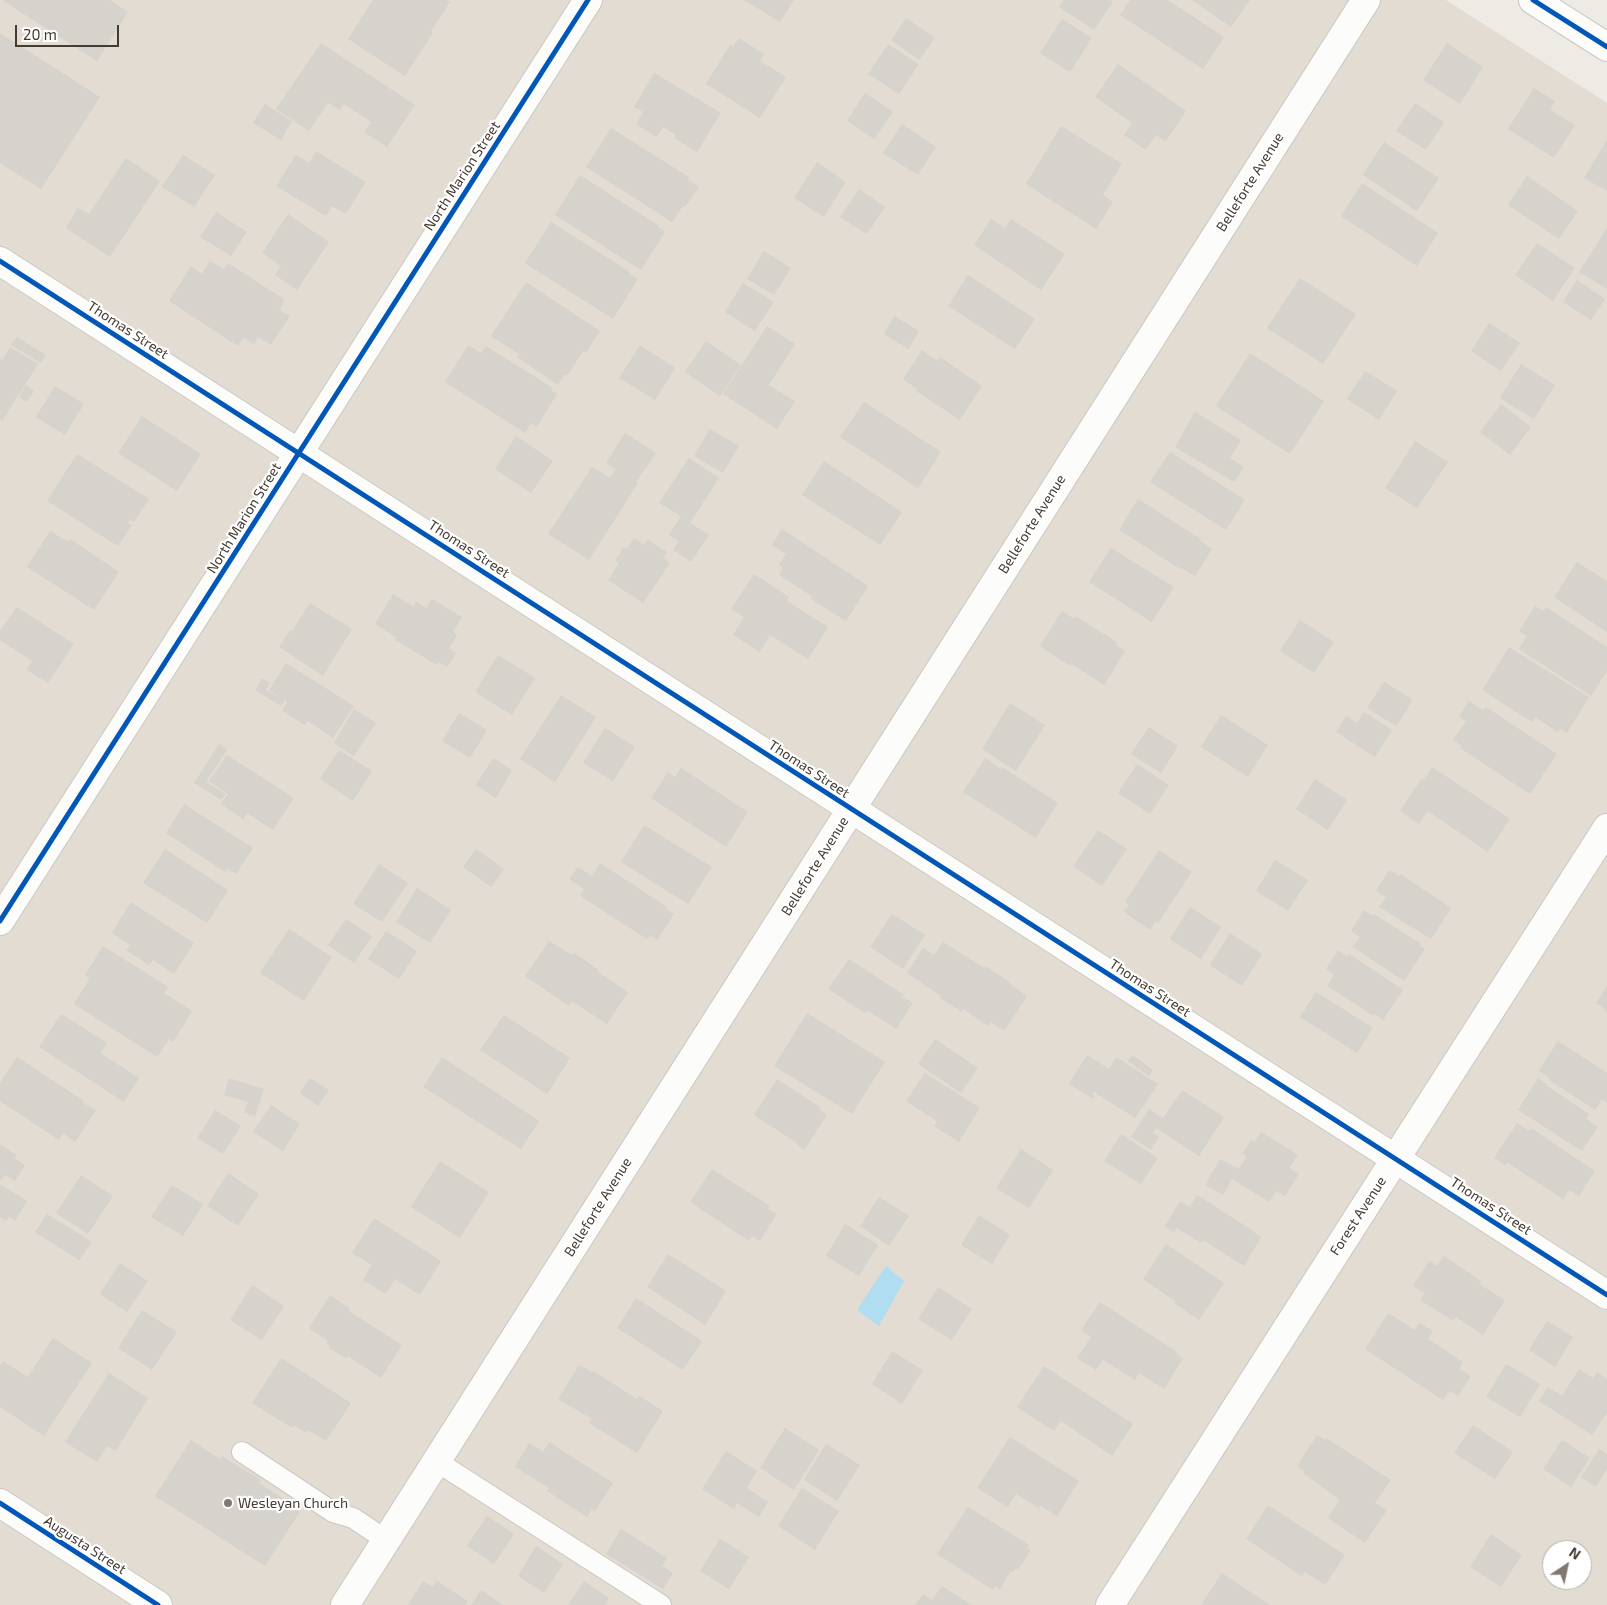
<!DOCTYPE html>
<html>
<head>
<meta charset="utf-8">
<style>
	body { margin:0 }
	#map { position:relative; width:1607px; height:1605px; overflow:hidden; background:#eeebe5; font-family:"Exo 2",sans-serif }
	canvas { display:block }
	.north { position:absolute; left:1542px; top:1540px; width:50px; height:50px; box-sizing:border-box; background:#fff; border:1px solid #b4b1ad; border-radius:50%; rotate:34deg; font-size:14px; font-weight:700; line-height:20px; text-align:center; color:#443b32 }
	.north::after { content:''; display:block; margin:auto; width:18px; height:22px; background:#807971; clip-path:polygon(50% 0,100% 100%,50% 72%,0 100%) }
	.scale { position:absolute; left:15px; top:25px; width:104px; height:22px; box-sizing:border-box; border:2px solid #443b32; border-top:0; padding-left:6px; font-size:15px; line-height:18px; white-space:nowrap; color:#443b32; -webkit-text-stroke:4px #fff; paint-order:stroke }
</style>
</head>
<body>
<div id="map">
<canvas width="1607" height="1605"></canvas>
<div class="north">N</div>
<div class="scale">20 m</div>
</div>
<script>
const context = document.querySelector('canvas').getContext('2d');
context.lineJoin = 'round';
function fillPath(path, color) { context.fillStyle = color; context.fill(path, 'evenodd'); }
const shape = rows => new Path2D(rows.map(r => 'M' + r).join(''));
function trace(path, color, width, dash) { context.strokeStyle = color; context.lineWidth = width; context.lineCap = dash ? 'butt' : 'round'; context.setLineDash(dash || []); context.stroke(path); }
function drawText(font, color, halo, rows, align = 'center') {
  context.font = font + ' "Exo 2",sans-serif'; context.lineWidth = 4.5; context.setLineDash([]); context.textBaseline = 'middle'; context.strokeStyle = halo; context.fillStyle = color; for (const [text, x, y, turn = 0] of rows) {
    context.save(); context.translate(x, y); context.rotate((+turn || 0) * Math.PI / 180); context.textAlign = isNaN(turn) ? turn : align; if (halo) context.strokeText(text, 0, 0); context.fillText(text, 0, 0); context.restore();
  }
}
fillPath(shape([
	[0,0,1446,0,1607,103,1607,1605,0,1605],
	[1552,1550,1582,1550,1582,1580,1552,1580]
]), '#e3dcd2');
fillPath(shape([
	[886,1266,904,1281,879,1326,857,1310]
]), '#b1ddf0');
fillPath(shape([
	[2,0,110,0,128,12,97,61],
	[373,0,447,0,450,2,431,31,433,33,405,76,348,39],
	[744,0,794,0,780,22],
	[1064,0,1110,0,1113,2,1094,30,1059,7],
	[1130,0,1168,0,1224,37,1203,69,1120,15],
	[1192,0,1250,0,1231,27],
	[906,18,935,38,919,60,891,40],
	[1062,19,1092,38,1070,72,1040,53],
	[0,33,100,97,41,189,0,163],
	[739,38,764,54,760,61,786,77,760,118,706,84,730,45,733,47],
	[321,43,415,105,387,147,364,132,371,122,344,104,340,110,328,103,309,131,276,109],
	[1447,43,1483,67,1460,104,1423,80],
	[888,44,919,64,899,94,868,74],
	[1118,64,1186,111,1166,141,1156,135,1146,150,1124,135,1132,123,1095,97],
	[654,73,721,113,697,152,674,138,676,135,663,127,656,137,636,124,643,112,634,107],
	[1534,88,1555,101,1550,110,1575,125,1554,158,1508,129],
	[865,93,893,112,874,139,847,121],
	[1415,103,1444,122,1426,150,1396,131],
	[265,104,292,121,281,140,253,123],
	[902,124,936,147,918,175,883,153],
	[1061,126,1122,164,1103,195,1113,202,1096,229,1026,184],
	[611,128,689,177,688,180,699,187,685,207,683,206,672,222,586,167],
	[1607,140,1607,191,1584,178],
	[1384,142,1439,178,1417,211,1363,175],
	[316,151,366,182,346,214,332,206,326,216,276,186,296,155,309,163],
	[183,155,215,175,194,207,162,187],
	[126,158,160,181,110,257,66,228,78,208,89,214],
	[817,162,846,182,824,217,794,198],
	[580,175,659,226,658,227,665,232,641,270,555,215],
	[1527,176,1578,211,1559,239,1508,205],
	[1362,183,1438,233,1417,266,1341,216],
	[859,189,885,207,867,234,840,217],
	[216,212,247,232,231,256,200,237],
	[288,214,329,242,297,290,275,275,281,266,262,253],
	[991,219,1005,228,1011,219,1065,254,1041,290,974,245],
	[551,222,630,272,629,274,638,279,613,319,525,263],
	[1607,228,1607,289,1579,272],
	[1537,243,1575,268,1553,301,1515,275],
	[764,251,791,268,774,295,747,279],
	[210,261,224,269,228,263,285,300,279,310,290,316,271,345,258,337,254,344,244,337,238,346,169,301,191,266,202,274],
	[968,275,1035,319,1015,349,948,306],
	[1300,278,1356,314,1323,364,1267,328],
	[1577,280,1605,299,1591,320,1563,302],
	[526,282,600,331,586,353,583,351,567,376,565,374,558,385,517,357,519,354,491,336],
	[743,283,774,302,755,331,725,312],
	[894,316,919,331,908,349,884,334],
	[1489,323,1520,343,1501,371,1471,351],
	[767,326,795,344,769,385,795,401,777,429,723,394],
	[17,337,46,355,41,363,11,345],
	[706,341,741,365,720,396,685,372],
	[468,345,481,353,486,346,553,388,551,390,557,394,537,427,531,423,525,433,445,382],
	[640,345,675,368,655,400,619,378],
	[10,347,38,364,2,421,0,419,0,358,2,360],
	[922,350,937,361,940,357,982,386,960,420,916,391,917,389,903,379],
	[1250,353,1324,401,1290,454,1216,406],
	[1521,364,1555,385,1534,419,1500,398],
	[1365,371,1397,391,1379,420,1347,399],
	[26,385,34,391,27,402,19,397],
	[55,386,84,404,65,435,36,417],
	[864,402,941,452,918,488,840,437],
	[1501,404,1531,427,1510,455,1480,432],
	[1195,412,1241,440,1230,458,1244,467,1234,482,1175,447],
	[142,416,201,454,177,491,118,453],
	[710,429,739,446,723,473,694,456],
	[625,433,656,453,636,482,638,483,589,560,548,534,592,467,610,478,616,469,606,463],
	[516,436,553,461,531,493,495,469],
	[1415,441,1448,462,1417,508,1385,488],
	[1170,452,1245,500,1226,530,1150,482],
	[77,454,149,499,134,522,130,520,128,523,132,525,118,546,47,501],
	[689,458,719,478,690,523,709,535,691,562,673,550,679,541,669,535,681,516,659,503],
	[824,461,902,512,880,545,802,495],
	[1138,499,1201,539,1200,541,1212,549,1195,576,1183,569,1182,570,1119,530],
	[782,529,868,586,846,621,811,599,813,597,779,575,783,567,779,565,786,554,772,545],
	[50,531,68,542,70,539,119,572,94,610,27,567],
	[634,538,644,545,648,540,667,552,663,558,670,563,643,603,608,580,619,563,615,561,624,547,627,549],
	[1111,548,1174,587,1152,622,1089,582],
	[1577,562,1607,581,1607,632,1554,597],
	[754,574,789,597,787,601,828,627,808,659,770,635,760,652,733,635,744,617,731,609],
	[393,594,414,607,416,602,426,608,432,599,462,617,453,632,457,635,449,648,456,653,447,667,438,662,437,665,395,640,397,638,375,624],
	[310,603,352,629,323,676,279,647,290,630,292,631],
	[1535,606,1543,611,1546,607,1607,647,1607,671,1591,696,1519,649,1527,636,1519,631],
	[17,607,74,644,48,683,27,670,32,661,0,640,0,631],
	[1062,611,1074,619,1075,616,1117,642,1116,645,1125,651,1104,685,1072,664,1070,666,1040,646],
	[1300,620,1334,642,1314,673,1280,651],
	[1509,647,1589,697,1567,733,1560,729,1558,732,1535,717,1532,722,1482,690],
	[498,655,535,678,512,715,475,692],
	[286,663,354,706,333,738,308,721,305,725,282,711,287,702,285,700,281,706,255,690,262,678,270,683,266,690,282,699,269,690],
	[1384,682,1413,700,1396,726,1367,708],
	[561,695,596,717,555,782,520,759],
	[1469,701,1483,710,1486,707,1557,754,1530,794,1460,748,1462,746,1453,740,1466,721,1459,716],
	[1010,703,1045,725,1016,771,982,749],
	[354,709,376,723,354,756,334,743],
	[1364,712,1392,730,1375,757,1336,732,1346,716,1357,723],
	[459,713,487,730,470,758,442,741],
	[1221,715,1268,745,1248,777,1201,747],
	[1149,727,1178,746,1161,773,1131,754],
	[605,728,635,747,613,781,583,763],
	[219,744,227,750,206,782,226,794,221,800,194,783],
	[339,750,372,771,353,801,320,779],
	[227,755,294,798,273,830,247,813,243,819,221,804,228,794,209,781],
	[493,758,512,770,496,798,476,785],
	[985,758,1001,769,1002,767,1058,803,1036,838,963,792],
	[1137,764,1169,785,1150,814,1118,793],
	[1432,767,1510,819,1488,852,1428,811,1419,824,1400,811,1422,778,1424,780],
	[681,768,748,812,726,847,651,798,668,772,675,777],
	[1315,779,1347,800,1328,830,1296,809],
	[184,804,253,848,236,874,226,868,225,872,166,833],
	[644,825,712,867,688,904,621,862],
	[1098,830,1127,849,1102,886,1073,866],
	[165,849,228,890,207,923,143,883],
	[476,849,504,869,491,887,463,867],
	[1159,850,1192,872,1158,923,1156,921,1150,930,1124,912,1129,905,1125,902],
	[1275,860,1308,880,1288,911,1256,891],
	[600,863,667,907,666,909,674,914,657,940,650,935,647,939,580,896,584,889,569,879,578,867,592,876],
	[379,864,408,883,382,922,353,904],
	[1389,870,1399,876,1400,874,1451,908,1431,939,1379,907,1386,897,1376,891],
	[417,888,451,910,430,943,396,922],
	[131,902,194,943,174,974,153,960,149,965,126,950,130,945,112,933],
	[1190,907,1221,927,1201,959,1170,939],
	[1364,910,1373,916,1374,914,1421,944,1420,946,1425,949,1404,981,1353,947,1360,937,1351,931],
	[892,914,925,935,903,969,870,947],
	[346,919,372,936,354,963,328,945],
	[289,929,332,957,304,1001,260,973],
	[386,931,417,951,399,979,368,959],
	[1230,933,1262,954,1242,986,1210,965],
	[549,941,572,955,574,953,599,970,598,972,628,992,607,1024,572,1001,569,1006,525,976],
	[943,942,984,968,985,966,1011,983,1010,984,1027,996,1004,1031,991,1022,988,1026,963,1009,962,1012,940,998,941,996,907,973,923,948,934,955],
	[103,946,168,987,164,993,192,1011,173,1042,169,1039,157,1057,74,1004,90,978,85,975],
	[1338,950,1347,956,1349,954,1403,990,1383,1020,1375,1014,1374,1016,1327,986,1334,975,1326,969],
	[849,959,904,995,902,997,913,1003,896,1029,867,1010,865,1013,828,989],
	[1607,986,1607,1012,1605,1011,1605,1009,1596,1003],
	[1316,992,1373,1028,1357,1053,1300,1017],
	[807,1013,885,1062,852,1114,774,1066],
	[61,1014,107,1043,100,1053,139,1078,124,1102,39,1047],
	[504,1015,570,1058,547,1094,480,1050],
	[935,1039,978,1068,961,1093,918,1064],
	[1558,1041,1607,1073,1607,1103,1602,1099,1595,1110,1549,1080,1550,1078,1539,1071],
	[1087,1055,1109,1069,1116,1057,1158,1084,1135,1118,1094,1092,1092,1094,1095,1096,1093,1099,1069,1084],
	[1132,1055,1153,1070,1149,1076,1128,1061],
	[17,1057,84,1101,83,1103,96,1110,75,1142,63,1133,59,1140,0,1101,0,1083],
	[442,1057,539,1121,521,1149,423,1087],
	[925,1073,980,1108,959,1142,934,1126,937,1121,906,1101],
	[229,1078,264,1089,255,1116,244,1113,248,1102,224,1095],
	[310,1078,329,1090,318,1106,300,1093],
	[1538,1078,1547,1084,1546,1085,1589,1114,1586,1119,1598,1127,1582,1151,1518,1110],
	[777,1079,820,1107,819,1109,827,1115,804,1150,796,1144,797,1143,754,1115],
	[1182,1090,1224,1117,1199,1156,1156,1128,1153,1133,1159,1137,1151,1150,1131,1137,1149,1109,1163,1118],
	[271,1105,300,1124,283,1151,253,1132],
	[215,1110,241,1126,223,1154,197,1138],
	[1517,1123,1529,1131,1531,1128,1595,1171,1579,1196,1569,1190,1563,1199,1508,1163,1506,1165,1494,1158],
	[1261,1132,1298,1155,1289,1168,1299,1174,1285,1196,1276,1191,1269,1202,1232,1179,1223,1195,1205,1185,1220,1159,1239,1169,1247,1156,1242,1154,1251,1140,1255,1142],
	[1121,1134,1158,1158,1141,1184,1104,1161],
	[0,1144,17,1155,14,1158,25,1165,15,1181,5,1175,1,1180,0,1179],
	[1021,1149,1053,1170,1029,1208,996,1188],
	[440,1161,489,1192,460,1238,411,1207],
	[712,1169,770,1206,768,1209,777,1214,760,1241,752,1236,749,1241,690,1202],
	[228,1173,259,1194,238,1226,207,1206],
	[81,1175,113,1196,88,1234,56,1213],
	[0,1184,27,1201,15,1221,9,1216,6,1221,0,1217],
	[172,1185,203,1204,183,1236,151,1217],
	[1197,1195,1252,1230,1252,1231,1261,1237,1244,1266,1203,1240,1201,1243,1177,1228,1174,1232,1165,1226,1180,1201,1190,1207],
	[879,1197,909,1216,889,1246,860,1226],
	[47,1214,92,1242,79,1260,35,1232],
	[979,1215,1010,1235,992,1264,961,1245],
	[374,1218,441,1261,420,1295,395,1279,386,1294,363,1280,372,1265,352,1253],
	[845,1224,878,1245,859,1276,826,1256],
	[1166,1244,1224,1283,1199,1320,1174,1303,1175,1301,1143,1279],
	[668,1254,726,1291,705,1325,647,1287],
	[1444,1256,1481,1281,1479,1284,1505,1300,1483,1335,1456,1317,1453,1321,1420,1300,1425,1293,1413,1286,1429,1261,1437,1266],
	[120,1263,148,1281,127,1312,100,1294],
	[252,1285,284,1306,262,1340,230,1320],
	[938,1287,972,1309,952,1340,918,1319],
	[330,1295,350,1309,349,1311,402,1345,381,1378,348,1356,347,1359,329,1348,330,1346,326,1343,328,1341,309,1328],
	[636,1298,702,1341,683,1370,617,1328],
	[1100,1302,1177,1352,1176,1353,1183,1358,1164,1389,1139,1373,1135,1380,1103,1360,1096,1370,1077,1358,1091,1337,1081,1330],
	[142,1310,177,1332,152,1370,118,1348],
	[1388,1313,1415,1330,1420,1323,1433,1331,1428,1339,1463,1362,1459,1369,1471,1376,1458,1396,1450,1391,1443,1400,1365,1349],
	[1547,1321,1573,1337,1555,1367,1529,1350],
	[53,1338,92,1363,44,1436,0,1407,0,1366,3,1361,28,1377],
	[892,1351,923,1370,902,1404,872,1384],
	[281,1358,351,1403,326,1441,308,1430,306,1433,294,1425,292,1428,252,1403],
	[1506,1364,1540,1384,1520,1417,1486,1397],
	[579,1365,592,1372,593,1371,637,1399,639,1396,663,1411,637,1453,589,1423,592,1419,558,1399],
	[1044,1366,1133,1424,1112,1456,1061,1421,1054,1431,1017,1407],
	[1579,1369,1593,1378,1597,1372,1607,1379,1607,1413,1592,1435,1539,1401,1548,1387,1562,1396],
	[109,1373,148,1398,116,1451,107,1446,97,1462,65,1442],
	[1473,1425,1513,1452,1495,1479,1454,1453],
	[785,1428,819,1450,794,1490,760,1468],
	[1317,1435,1325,1440,1326,1438,1391,1480,1375,1503,1387,1510,1365,1543,1328,1518,1340,1500,1303,1473,1304,1471,1297,1466],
	[1010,1437,1079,1481,1057,1516,1040,1505,1039,1508,1016,1494,1008,1507,977,1488],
	[191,1440,220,1459,222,1456,261,1480,259,1483,301,1510,265,1566,155,1496],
	[1562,1440,1590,1458,1571,1487,1543,1469],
	[549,1442,613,1483,595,1511,592,1509,587,1517,547,1491,549,1488,515,1467,529,1443,543,1452],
	[826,1444,860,1465,837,1501,804,1480],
	[1599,1449,1607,1454,1607,1469,1596,1487,1581,1477],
	[726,1451,757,1471,747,1488,768,1502,759,1517,737,1503,734,1509,702,1489],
	[802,1488,839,1511,815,1550,778,1526],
	[1268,1505,1345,1555,1325,1585,1305,1572,1302,1576,1246,1539],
	[968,1507,1029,1545,1027,1548,1031,1550,1018,1570,1015,1569,1012,1572,1011,1571,1000,1589,995,1586,993,1590,937,1554],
	[487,1516,514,1534,494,1564,467,1546],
	[621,1529,667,1558,662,1566,673,1573,663,1589,606,1554],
	[1491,1534,1522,1555,1501,1587,1470,1567],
	[720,1539,749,1557,729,1589,700,1571],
	[536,1546,563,1564,544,1593,518,1576],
	[1222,1573,1270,1605,1201,1605],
	[423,1581,433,1587,437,1581,468,1601,465,1605,408,1605],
	[584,1581,609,1598,605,1605,568,1605],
	[942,1586,972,1605,915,1605,923,1594,932,1600],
	[481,1590,503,1605,471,1605]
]), '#d6d2cc');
const service = shape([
	[242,1452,333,1512,353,1518,386,1540],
	[436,1461,661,1605]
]);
const minor = shape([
	[0,261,1607,1295],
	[0,921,588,0],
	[345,1605,1366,0],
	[1110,1605,1607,828]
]);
const tertiary = shape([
	[1533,0,1607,47],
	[0,1503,158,1605]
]);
trace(service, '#cbc7c1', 22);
trace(minor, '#cbc7c1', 30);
trace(tertiary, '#cbc7c1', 30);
trace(service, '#fcfcfb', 20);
trace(minor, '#fcfcfb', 28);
trace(tertiary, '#fcfcfb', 28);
trace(shape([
	[1533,0,1607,47],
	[0,261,1607,1295],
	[0,921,588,0],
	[0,1503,158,1605]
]), '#0057b8', 5);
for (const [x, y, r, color] of [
	[228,1503,5,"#807971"]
]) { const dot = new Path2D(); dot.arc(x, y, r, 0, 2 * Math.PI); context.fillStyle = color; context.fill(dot); trace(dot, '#fff', 2); }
drawText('14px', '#443b32', '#fff', [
	["North Marion Street",462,176,-57],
	["Belleforte Avenue",1250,182,-58],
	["Thomas Street",128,330,33],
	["North Marion Street",244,518,-58],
	["Belleforte Avenue",1032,524,-58],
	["Thomas Street",469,549,33],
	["Thomas Street",809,769,33],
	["Belleforte Avenue",815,866,-58],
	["Thomas Street",1150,988,33],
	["Thomas Street",1491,1206,33],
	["Belleforte Avenue",598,1207,-58],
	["Forest Avenue",1358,1216,-57],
	["Augusta Street",85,1545,33]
]);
drawText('14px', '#443b32', '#fff', [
	["Wesleyan Church",238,1503]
], 'left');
</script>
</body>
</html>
